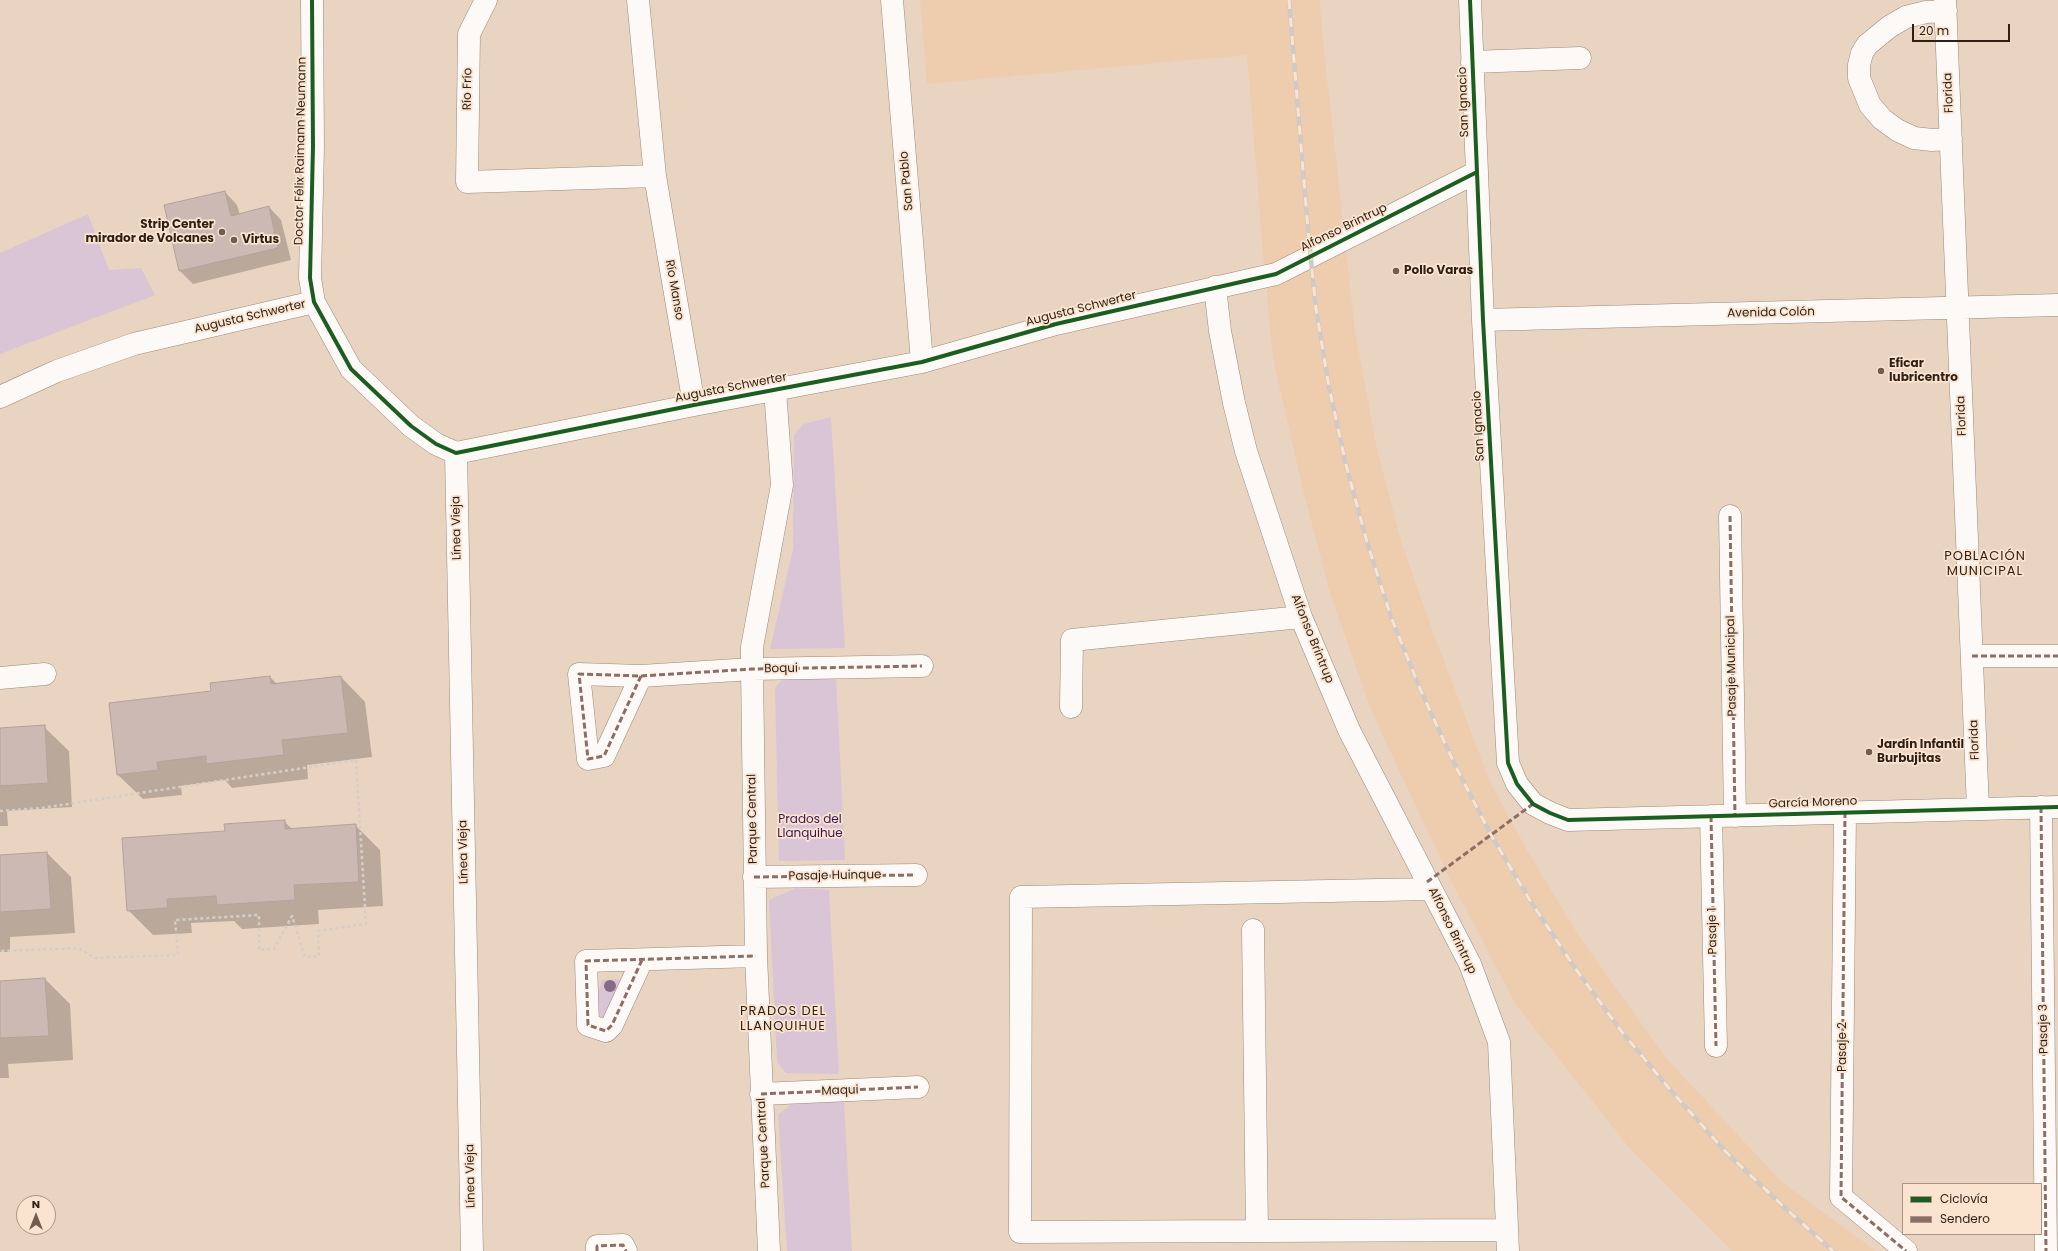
<!DOCTYPE html>
<html>
<head>
<meta charset="utf-8">
<style>
	body { margin:0 }
	#map { position:relative; width:2058px; height:1251px; overflow:hidden; background:#e9d4c1; font-family:Poppins,sans-serif }
	canvas { display:block }
	.legend { position:absolute; left:1902px; top:1183px; width:140px; height:52px; box-sizing:border-box; background:#fae3cf; border:1px solid #a89583; margin:0; padding:5px 7px; list-style:none; font-size:12px; color:#2d1f12 }
	.legend li { display:flex; align-items:center; gap:8px; height:20px }
	.legend b { width:20px; border:1px solid #a89583 }
	.north { position:absolute; left:16px; top:1195px; width:40px; height:40px; box-sizing:border-box; background:#fae3cf; border:1px solid #a89583; border-radius:50%; rotate:0deg; font-size:11px; font-weight:700; line-height:16px; text-align:center; color:#2d1f12 }
	.north::after { content:''; display:block; margin:auto; width:14px; height:18px; background:#6f5e4f; clip-path:polygon(50% 0,100% 100%,50% 72%,0 100%) }
	.scale { position:absolute; left:1912px; top:24px; width:98px; height:18px; box-sizing:border-box; border:2px solid #2d1f12; border-top:0; padding-left:5px; font-size:12px; line-height:14px; white-space:nowrap; color:#2d1f12; -webkit-text-stroke:3px #fae3cf; paint-order:stroke }
</style>
</head>
<body>
<div id="map">
<canvas width="2058" height="1251"></canvas>
<ul class="legend">
<li><b style="height:5px;background:#1b5e20"></b>Ciclovía</li>
<li><b style="height:5px;background:#8d6e63"></b>Sendero</li>
</ul>
<div class="north">N</div>
<div class="scale">20 m</div>
</div>
<script>
const context = document.querySelector('canvas').getContext('2d');
context.lineJoin = 'round';
function fillPath(path, color) { context.fillStyle = color; context.fill(path, 'evenodd'); }
const shape = rows => new Path2D(rows.map(r => 'M' + r).join(''));
function trace(path, color, width, dash) { context.strokeStyle = color; context.lineWidth = width; context.lineCap = dash ? 'butt' : 'round'; context.setLineDash(dash || []); context.stroke(path); }
function drawText(font, color, halo, rows, align = 'center') {
  context.font = font + ' Poppins,sans-serif'; context.lineWidth = 3.5; context.setLineDash([]); context.textBaseline = 'middle'; context.strokeStyle = halo; context.fillStyle = color; for (const [text, x, y, turn = 0] of rows) {
    context.save(); context.translate(x, y); context.rotate((+turn || 0) * Math.PI / 180); context.textAlign = isNaN(turn) ? turn : align; if (halo) context.strokeText(text, 0, 0); context.fillText(text, 0, 0); context.restore();
  }
}
fillPath(shape([
	[920,0,1320,0,1322,33,1355,331,1377,449,1401,541,1429,621,1490,782,1524,845,1577,933,1666,1058,1782,1182,1876,1251,1732,1251,1631,1150,1516,1005,1451,881,1373,715,1331,596,1304,494,1273,359,1263,254,1247,55,927,84]
]), '#eecdaf');
fillPath(shape([
	[88,214,109,270,141,268,155,295,0,354,0,253],
	[831,417,845,648,770,649,793,549,794,435,803,424],
	[785,676,836,677,845,860,779,861,775,688],
	[796,888,829,890,839,1074,786,1073,777,1062,769,900],
	[624,979,609,1015,603,1018,593,1012,602,980],
	[795,1101,844,1101,852,1251,787,1251,778,1115]
]), '#dac5d7');
fillPath(shape([
	[225,192,237,205,240,215,269,207,281,220,291,260,193,284,180,271,165,206],
	[270,677,277,684,341,677,365,702,372,757,307,765,308,779,232,788,225,780,181,786,182,795,143,799,118,775,212,691],
	[44,727,69,751,72,807,7,811,8,826,0,826,0,729],
	[285,822,292,829,355,825,380,850,383,906,318,910,319,924,242,929,234,921,191,923,192,933,153,935,128,910,226,832],
	[47,853,71,877,75,933,10,937,10,952,0,952,0,856],
	[45,979,70,1004,73,1060,8,1064,9,1078,0,1078,0,982]
]), '#0003');
const building = shape([
	[225,191,231,216,269,206,278,248,179,271,164,205,225,191],
	[270,676,271,684,341,676,348,733,282,740,284,755,206,764,206,756,157,762,158,770,117,775,109,703,211,691,210,683,270,676],
	[45,725,48,783,0,786,0,728,45,725],
	[285,820,285,829,356,824,359,882,294,885,295,900,217,905,216,896,167,899,168,908,127,911,122,838,225,831,224,824,285,820],
	[47,852,51,909,0,912,0,855,47,852],
	[45,978,49,1036,0,1038,0,981,45,978]
]);
fillPath(building, '#ccb9b3');
trace(building, '#b4a19b', 1);
const minor = shape([
	[312,0,313,146,310,278,314,302,351,369,411,426,436,444,456,453,694,405,922,362,1056,324,1276,274,1477,172],
	[486,0,469,34,467,182,655,176],
	[638,0,655,176,694,405],
	[892,0,922,362],
	[1470,0,1483,320,1508,763,1517,784,1533,804,1550,813,1568,820,2058,807],
	[1945,0,1978,809],
	[1946,11,1926,12,1906,17,1889,27,1867,45,1862,53,1859,65,1859,78,1870,105,1882,119,1897,130,1914,138,1932,140,1951,139],
	[1472,62,1580,58],
	[1215,287,1220,331,1234,403,1246,451,1301,617,1349,730,1470,964,1499,1042,1508,1251],
	[1483,320,2058,305],
	[0,397,57,371,134,344,314,302],
	[456,453,472,1251],
	[1730,516,1735,816],
	[1972,656,2058,656],
	[641,676,604,756,588,759,579,674,641,676,752,669,922,666],
	[0,678,45,674],
	[1071,707,1072,640,1301,617],
	[2041,807,2046,1251],
	[1845,812,1841,1197,1906,1251],
	[1711,816,1716,1046],
	[754,877,916,875],
	[1253,930,1257,1231,1507,1230],
	[642,960,612,1025,606,1031,588,1025,586,961,756,956],
	[761,1094,918,1087],
	[1257,1231,1020,1232,1021,897,1431,889],
	[597,1251,597,1246,623,1245,626,1251],
	[769,1251,756,956,752,669,752,647,782,485,775,390]
]);
trace(minor, '#998a7b', 23);
trace(shape([
	[0,811,42,808,356,760,366,924,318,931,319,956,305,957,292,916,274,949,259,950,259,915,175,920,178,955,95,958,78,948,0,951]
]), '#d4cec9', 2.5, [3, 3]);
trace(minor, '#fcf9f6', 22);
const rail = shape([
	[1289,0,1308,230,1316,309,1329,387,1346,465,1367,542,1391,617,1421,691,1454,763,1491,835,1531,902,1575,968,1622,1032,1673,1093,1726,1152,1784,1207,1833,1251]
]);
trace(rail, '#d0c9c4', 4.5);
trace(rail, '#fae3cf', 3, [9]);
trace(shape([
	[1730,516,1735,816],
	[1972,656,2058,656],
	[641,676,604,756,588,759,579,674,641,676,752,669,922,666],
	[2041,807,2046,1251],
	[1845,812,1841,1197,1906,1251],
	[1711,816,1716,1046],
	[754,877,916,875],
	[1427,882,1533,804],
	[642,960,612,1025,606,1031,588,1025,586,961,756,956],
	[761,1094,918,1087],
	[597,1251,597,1246,623,1245,626,1251]
]), '#8d6e63', 3, [6, 3]);
trace(shape([
	[312,0,313,146,310,278,314,302,351,369,411,426,436,444,456,453,694,405,922,362,1056,324,1276,274,1477,172],
	[1470,0,1483,320,1508,763,1517,784,1533,804,1550,813,1568,820,2058,807]
]), '#1b5e20', 4);
context.fillStyle = '#876b85';
for (const [x, y] of [
	[610,986]
]) { context.beginPath(); context.arc(x, y, 6, 0, 2 * Math.PI); context.fill(); }
for (const [x, y, r, color] of [
	[222,232,4,"#6f5e4f"],
	[234,240,4,"#6f5e4f"],
	[1396,271,4,"#6f5e4f"],
	[1881,371,4,"#6f5e4f"],
	[1869,752,4,"#6f5e4f"]
]) { const dot = new Path2D(); dot.arc(x, y, r, 0, 2 * Math.PI); context.fillStyle = color; context.fill(dot); trace(dot, '#fae3cf', 1.5); }
drawText('12px', '#2d1f12', '#fae3cf', [
	["Río Frío",468,89,-89],
	["Florida",1949,93,-92],
	["San Ignacio",1464,102,-92],
	["Doctor Félix Raimann Neumann",301,151,-89],
	["San Pablo",907,181,-95],
	["Alfonso Brintrup",1344,228,-26],
	["Río Manso",674,290,80],
	["Augusta Schwerter",1081,309,-14],
	["Avenida Colón",1771,313,-1],
	["Augusta Schwerter",250,317,-13],
	["Augusta Schwerter",731,388,-11],
	["Florida",1962,416,-92],
	["San Ignacio",1479,426,-93],
	["Línea Vieja",457,528,-91],
	["Alfonso Brintrup",1312,639,68],
	["Pasaje Municipal",1732,666,-91],
	["Boqui",781,669,-1],
	["Florida",1975,740,-92],
	["García Moreno",1813,803,-2],
	["Parque Central",753,819,-91],
	["Línea Vieja",464,852,-91],
	["Pasaje Huinque",835,876,-1],
	["Alfonso Brintrup",1452,931,64],
	["Pasaje 1",1713,931,-91],
	["Pasaje 3",2044,1029,-91],
	["Pasaje 2",1843,1047,-90],
	["Maqui",840,1091,-2],
	["Parque Central",764,1143,-93],
	["Línea Vieja",471,1176,-91]
]);
drawText('bold 12px', '#2d1f12', '#fae3cf', [
	["Strip Center",214,225,"right"],
	["mirador de Volcanes",214,239,"right"],
	["Virtus",242,240],
	["Pollo Varas",1404,271],
	["Eficar",1889,364],
	["lubricentro",1889,378],
	["Jardín Infantil",1877,745],
	["Burbujitas",1877,759]
], 'left');
drawText('12px', '#361554', '#fae3cf', [
	["Prados del",810,820],
	["Llanquihue",810,834]
]);
context.letterSpacing = '1px';
drawText('13px', '#2d1f12', '#fae3cf', [
	["POBLACIÓN",1985,557],
	["MUNICIPAL",1985,572],
	["PRADOS DEL",783,1012],
	["LLANQUIHUE",783,1027]
]);
context.letterSpacing = '0px';
</script>
</body>
</html>
